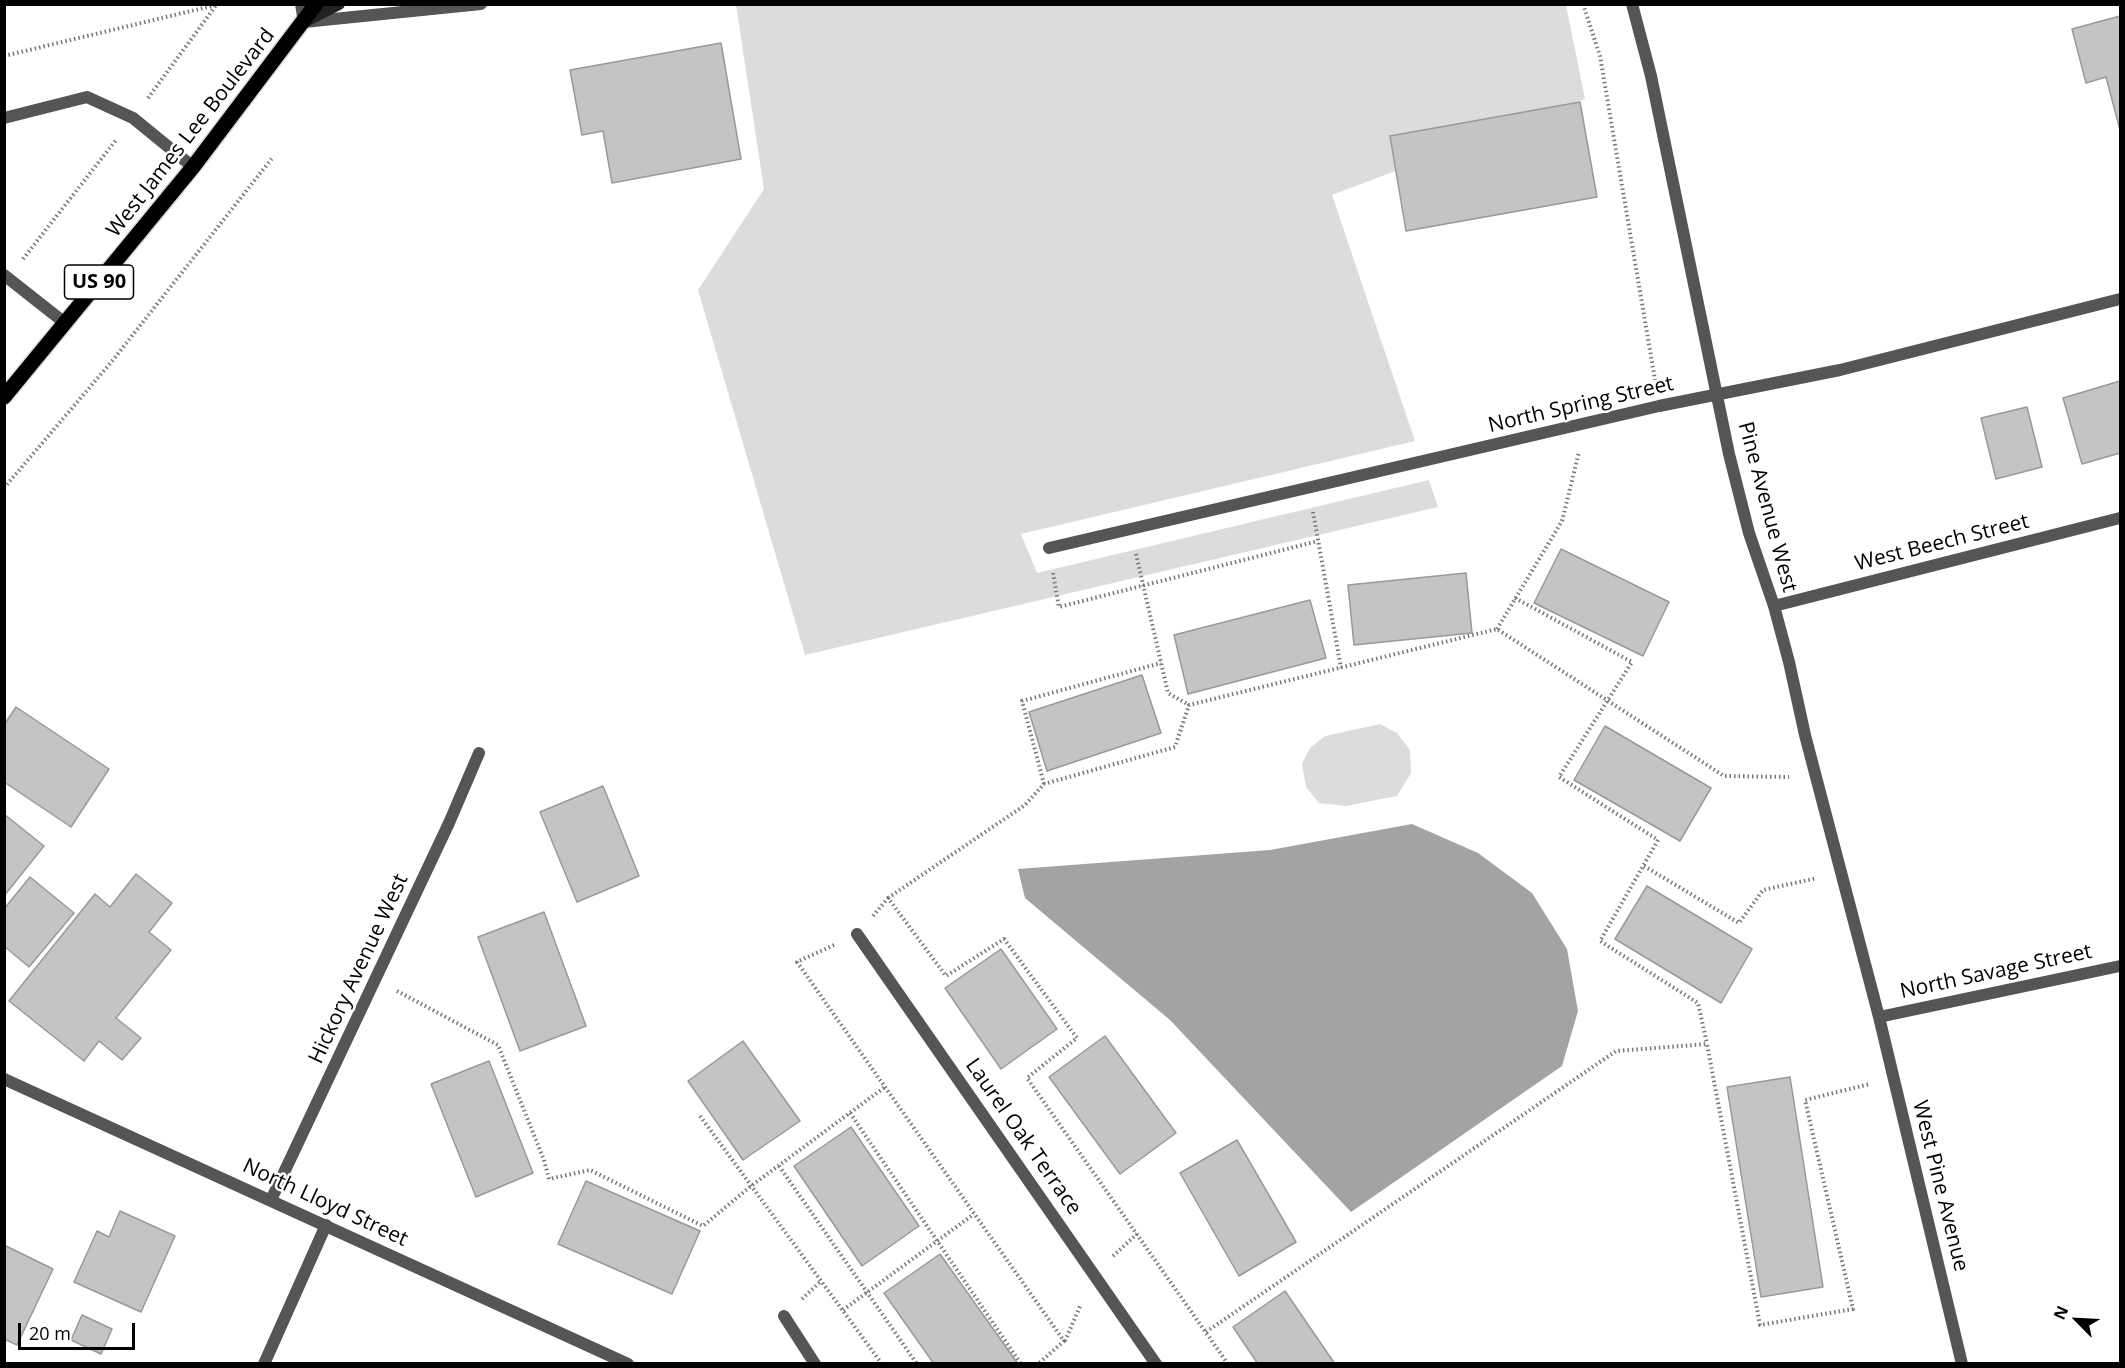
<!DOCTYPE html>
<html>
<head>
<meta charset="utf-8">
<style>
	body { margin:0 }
	#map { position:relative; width:2125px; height:1368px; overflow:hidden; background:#fff; font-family:"Open Sans",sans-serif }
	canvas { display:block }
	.frame { position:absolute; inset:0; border:6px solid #000; pointer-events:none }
	.north { position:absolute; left:2047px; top:1290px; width:60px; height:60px; -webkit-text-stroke:4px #fff; paint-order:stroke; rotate:294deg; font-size:16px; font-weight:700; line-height:24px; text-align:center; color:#000 }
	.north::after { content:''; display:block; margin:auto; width:21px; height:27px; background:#000; clip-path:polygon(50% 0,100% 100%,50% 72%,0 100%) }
	.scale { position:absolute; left:18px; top:1323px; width:117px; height:27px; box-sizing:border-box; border:3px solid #000; border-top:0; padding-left:8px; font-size:18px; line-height:21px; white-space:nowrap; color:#000; -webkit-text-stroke:4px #fff; paint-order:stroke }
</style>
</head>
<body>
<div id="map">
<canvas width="2125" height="1368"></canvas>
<div class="frame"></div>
<div class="north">N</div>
<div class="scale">20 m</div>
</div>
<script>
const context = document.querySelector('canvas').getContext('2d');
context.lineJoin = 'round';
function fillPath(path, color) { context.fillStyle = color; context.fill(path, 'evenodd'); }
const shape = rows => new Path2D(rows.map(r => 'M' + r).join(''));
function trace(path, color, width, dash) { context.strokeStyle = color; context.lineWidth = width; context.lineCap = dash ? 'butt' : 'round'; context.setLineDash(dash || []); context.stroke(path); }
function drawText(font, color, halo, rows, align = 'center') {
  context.font = font + ' "Open Sans",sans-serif'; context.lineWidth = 5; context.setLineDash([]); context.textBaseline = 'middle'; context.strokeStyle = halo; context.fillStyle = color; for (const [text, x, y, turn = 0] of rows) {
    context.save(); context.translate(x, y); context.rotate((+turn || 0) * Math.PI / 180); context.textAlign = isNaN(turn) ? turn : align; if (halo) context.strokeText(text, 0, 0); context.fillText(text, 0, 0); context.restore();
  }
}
fillPath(shape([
	[736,5,1566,5,1585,99,1332,195,1415,441,1021,534,1037,573,1429,480,1438,507,805,655,698,290,764,189],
	[1380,724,1397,733,1410,750,1411,773,1397,796,1346,806,1319,803,1306,787,1302,764,1310,748,1325,736]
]), '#dcdcdc');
fillPath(shape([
	[1412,824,1478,853,1532,893,1567,949,1578,1011,1562,1066,1351,1212,1170,1020,1025,898,1018,869,1270,850]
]), '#a3a3a3');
const building = shape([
	[2120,16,2120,130,2106,77,2086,83,2072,29,2120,16],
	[721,43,741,159,612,183,603,131,582,135,570,70,721,43],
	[1580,102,1597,197,1406,231,1390,136,1580,102],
	[2120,381,2120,453,2082,464,2063,398,2120,381],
	[2027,407,2042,467,1996,479,1981,418,2027,407],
	[1561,549,1669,602,1643,656,1534,603,1561,549],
	[1466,573,1472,633,1354,645,1348,585,1466,573],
	[1310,600,1326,658,1188,694,1174,635,1310,600],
	[1142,675,1161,733,1047,771,1029,712,1142,675],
	[16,707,109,769,71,827,4,782,4,725,16,707],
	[1605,726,1711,788,1680,841,1574,780,1605,726],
	[603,786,639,876,577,902,540,812,603,786],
	[4,814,44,846,4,896,4,814],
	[136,874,172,903,149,932,171,950,116,1018,141,1038,122,1060,99,1041,84,1061,9,1001,95,894,110,907,136,874],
	[30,877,74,913,29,967,4,946,4,909,30,877],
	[1647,886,1752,949,1721,1003,1615,939,1647,886],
	[544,912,586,1026,520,1051,478,937,544,912],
	[1001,949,1057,1029,1001,1069,945,988,1001,949],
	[1105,1036,1176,1133,1120,1174,1049,1077,1105,1036],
	[743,1041,800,1121,743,1160,688,1081,743,1041],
	[489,1061,533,1173,476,1197,431,1084,489,1061],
	[1790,1077,1823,1287,1761,1297,1727,1087,1790,1077],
	[851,1127,919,1226,862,1266,794,1166,851,1127],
	[1237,1140,1296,1242,1239,1276,1180,1173,1237,1140],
	[586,1181,700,1231,672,1294,558,1244,586,1181],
	[120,1211,175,1236,141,1312,74,1282,97,1231,109,1237,120,1211],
	[4,1245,53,1269,17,1345,4,1339,4,1245],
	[940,1254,1018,1364,934,1364,884,1293,940,1254],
	[1285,1291,1335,1364,1258,1364,1233,1327,1285,1291],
	[82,1315,112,1329,101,1354,71,1340,82,1315]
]);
fillPath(building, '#c4c4c4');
trace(building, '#999', 1.5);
const primary = shape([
	[4,397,193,167,316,4]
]);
trace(primary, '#dbdbdb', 18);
trace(shape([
	[1583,4,1600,56,1655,380],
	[4,56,216,5],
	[148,98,217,4],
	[23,259,116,140],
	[4,488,113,360,273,157],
	[1313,512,1341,668],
	[1136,554,1168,693,1189,705],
	[1053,573,1059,607,1318,541],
	[1515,598,1632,662,1559,777,1658,840,1600,941,1698,1003,1707,1044],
	[1497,629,1562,521,1579,452],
	[1044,784,1022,701,1161,663],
	[1644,866,1739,923,1763,890,1817,878],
	[888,898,1025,805,1044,784,1175,747,1189,705,1497,629,1724,776,1789,777],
	[873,916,888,898,946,976,1004,939,1077,1038,1027,1078,1228,1364],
	[834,945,797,962,1064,1341,1038,1364],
	[397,991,498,1045,544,1160,549,1179,590,1170,703,1226,751,1186,885,1087],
	[850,1113,1021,1364],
	[700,1116,882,1364],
	[779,1166,917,1364],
	[1113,1256,1137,1234],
	[802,1299,821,1281],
	[843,1310,974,1214],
	[1206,1332,1616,1051,1707,1044,1760,1325,1853,1309,1805,1100,1870,1084],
	[1065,1341,1081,1304]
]), '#777', 4, [1.5, 3]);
trace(shape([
	[4,275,65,323]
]), '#555', 12);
trace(shape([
	[301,4,304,22,481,4],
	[1632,4,1651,76,1729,454,1749,533,1774,606,1789,662,1805,735,1879,1017,1962,1364],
	[4,118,87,97,133,118,193,167],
	[1049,548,1659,406,1840,370,2120,299],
	[1774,606,2120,518],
	[857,934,1156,1364],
	[1879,1017,2120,966],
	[4,1079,628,1364],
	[271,1200,449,823,479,753],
	[784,1316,815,1364],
	[264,1364,326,1225]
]), '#555', 12);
trace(shape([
	[304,22,339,4]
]), '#222', 12);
trace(primary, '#000', 15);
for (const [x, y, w] of [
	[99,282,69]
]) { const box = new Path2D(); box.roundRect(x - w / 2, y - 17, w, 34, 4.5); context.fillStyle = '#fff'; context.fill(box); trace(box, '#000', 1.5); }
drawText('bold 20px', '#000', null, [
	["US 90",99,282]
]);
drawText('21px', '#000', '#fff', [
	["West James Lee Boulevard",191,133,-52],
	["North Spring Street",1581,405,-13],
	["Pine Avenue West",1767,507,75],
	["West Beech Street",1942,543,-14],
	["Hickory Avenue West",359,969,-65],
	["North Savage Street",1996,972,-12],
	["Laurel Oak Terrace",1023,1137,55],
	["West Pine Avenue",1940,1186,76],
	["North Lloyd Street",325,1203,25]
]);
</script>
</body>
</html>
